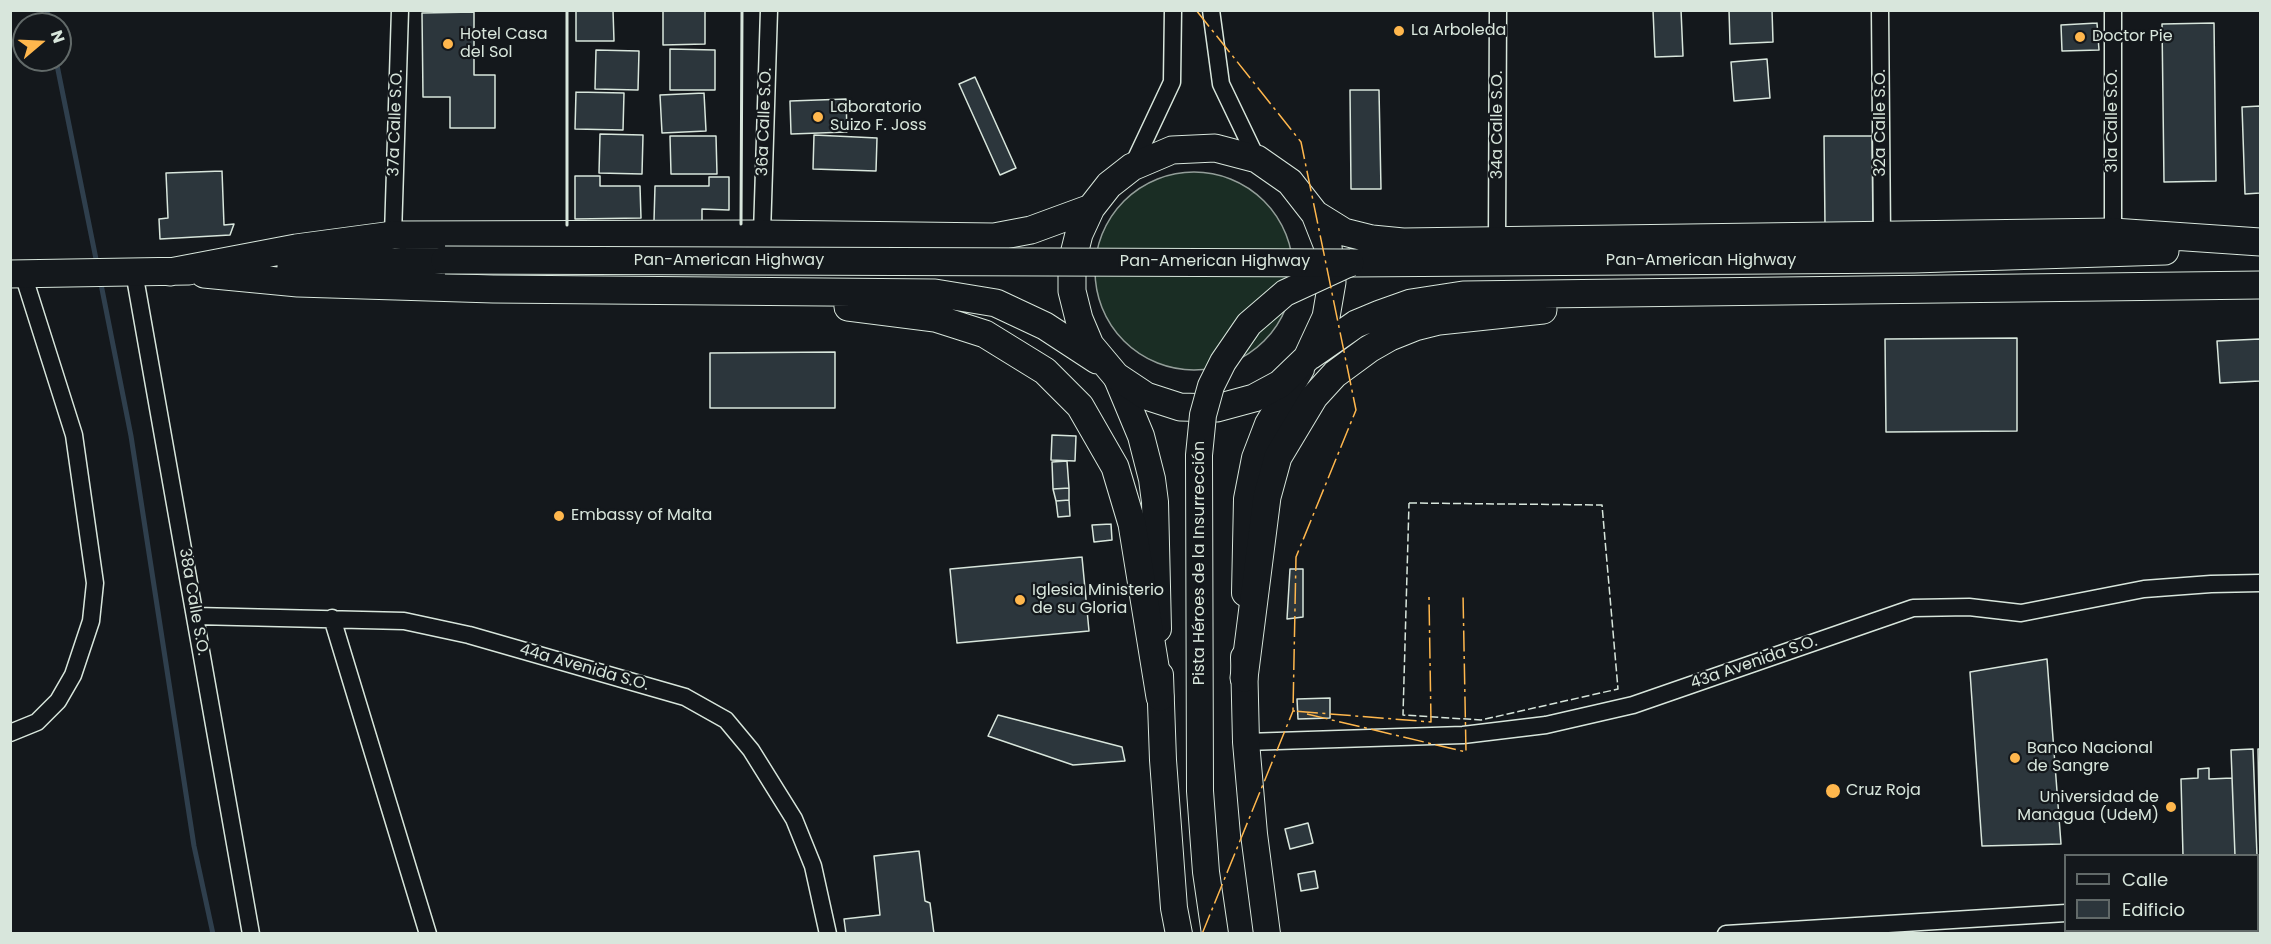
<!DOCTYPE html>
<html>
<head>
<meta charset="utf-8">
<style>
	body { margin:0 }
	#map { position:relative; width:2271px; height:944px; overflow:hidden; background:#14181c; font-family:Poppins,sans-serif }
	canvas { display:block }
	.frame { position:absolute; inset:0; border:12px solid #d8e6dc; pointer-events:none }
	.legend { position:absolute; left:2064px; top:854px; width:195px; height:78px; box-sizing:border-box; background:#14181c; border:2px solid #626a69; margin:0; padding:8px 10px; list-style:none; font-size:18px; color:#d8e6dc }
	.legend li { display:flex; align-items:center; gap:12px; height:30px }
	.legend b { width:30px; border:2px solid #626a69 }
	.north { position:absolute; left:12px; top:12px; width:60px; height:60px; box-sizing:border-box; background:#14181c; border:2px solid #626a69; border-radius:50%; rotate:71deg; font-size:16px; font-weight:700; line-height:24px; text-align:center; color:#d8e6dc }
	.north::after { content:''; display:block; margin:auto; width:21px; height:27px; background:#ffb74d; clip-path:polygon(50% 0,100% 100%,50% 72%,0 100%) }
</style>
</head>
<body>
<div id="map">
<canvas width="2271" height="944"></canvas>
<div class="frame"></div>
<ul class="legend">
<li><b style="height:8px;background:#14181c"></b>Calle</li>
<li><b style="height:16px;background:#2c363c"></b>Edificio</li>
</ul>
<div class="north">N</div>
</div>
<script>
const context = document.querySelector('canvas').getContext('2d');
context.lineJoin = 'round';
function fillPath(path, color) { context.fillStyle = color; context.fill(path, 'evenodd'); }
const shape = rows => new Path2D(rows.map(r => 'M' + r).join(''));
function trace(path, color, width, dash) { context.strokeStyle = color; context.lineWidth = width; context.lineCap = dash ? 'butt' : 'round'; context.setLineDash(dash || []); context.stroke(path); }
function drawText(font, color, halo, rows, align = 'center') {
  context.font = font + ' Poppins,sans-serif'; context.lineWidth = 4.5; context.setLineDash([]); context.textBaseline = 'middle'; context.strokeStyle = halo; context.fillStyle = color; for (const [text, x, y, turn = 0] of rows) {
    context.save(); context.translate(x, y); context.rotate((+turn || 0) * Math.PI / 180); context.textAlign = isNaN(turn) ? turn : align; if (halo) context.strokeText(text, 0, 0); context.fillText(text, 0, 0); context.restore();
  }
}
const green = shape([
	'1095 271a99 99 0 1 1 198 0a99 99 0 1 1-198 0Z'
]);
fillPath(green, '#1a2d24');
trace(green, '#939e99', 1.5);
trace(shape([
	[47,10,49,24],
	[56,60,97,264],
	[100,279,131,436,194,846,213,934]
]), '#2f3f4d', 5);
const building = shape([
	[576,10,613,10,614,41,576,41,576,10],
	[663,10,705,10,705,44,663,45,663,10],
	[1653,10,1681,10,1683,56,1655,57,1653,10],
	[1729,10,1772,10,1773,42,1730,44,1729,10],
	[474,12,474,75,495,75,495,128,450,128,450,97,423,97,422,13,474,12],
	[2097,23,2099,50,2062,51,2061,25,2097,23],
	[2214,23,2216,181,2164,182,2162,24,2214,23],
	[670,49,715,50,715,90,670,90,670,49],
	[596,50,639,51,638,90,595,89,596,50],
	[1767,59,1770,98,1734,101,1731,62,1767,59],
	[975,77,1016,168,1000,175,959,84,975,77],
	[1350,90,1379,90,1381,189,1351,189,1350,90],
	[576,92,624,93,623,130,575,129,576,92],
	[704,93,706,131,662,133,660,95,704,93],
	[846,99,847,132,791,134,790,101,846,99],
	[2260,106,2260,193,2245,194,2242,107,2260,106],
	[600,134,643,135,642,174,599,173,600,134],
	[814,135,877,138,876,171,813,169,814,135],
	[670,136,716,136,717,174,671,174,670,136],
	[1824,136,1872,136,1873,226,1825,226,1824,136],
	[222,171,224,225,234,224,230,235,160,239,159,219,168,218,166,173,222,171],
	[575,176,600,176,600,186,640,186,641,218,575,219,575,176],
	[709,177,729,177,729,210,702,209,702,222,654,221,655,186,709,186,709,177],
	[2017,338,2017,431,1886,432,1885,339,2017,338],
	[2260,339,2260,381,2220,383,2217,341,2260,339],
	[835,352,835,408,710,408,710,353,835,352],
	[1052,435,1076,436,1075,461,1051,460,1052,435],
	[1067,461,1069,488,1053,489,1052,462,1067,461],
	[1069,488,1069,500,1056,501,1053,489,1069,488],
	[1069,500,1070,516,1058,517,1056,501,1069,500],
	[1111,524,1112,540,1094,542,1092,525,1111,524],
	[1082,557,1089,631,957,643,950,569,1082,557],
	[1290,569,1303,569,1303,617,1287,619,1290,569],
	[2047,659,2061,844,1982,846,1970,672,2047,659],
	[1330,698,1330,718,1298,719,1297,699,1330,698],
	[998,715,1122,747,1125,761,1073,765,988,736,998,715],
	[2253,749,2257,856,2235,856,2231,750,2253,749],
	[2258,749,2260,749,2260,861,2258,749],
	[2209,768,2209,779,2232,778,2235,856,2183,856,2181,779,2198,778,2198,769,2209,768],
	[1308,823,1313,843,1290,849,1285,829,1308,823],
	[919,851,925,901,930,903,934,934,846,934,844,919,880,915,874,856,919,851],
	[1315,871,1318,888,1301,891,1298,874,1315,871]
]);
fillPath(building, '#2c363c');
trace(building, '#d8e6dc', 1.5);
const minor = shape([
	[1211,10,1221,84,1257,159],
	[1880,10,1882,236],
	[1132,167,1172,82,1173,10],
	[2113,232,2113,10],
	[762,234,769,10],
	[393,235,400,10],
	[1497,240,1498,10],
	[134,272,251,934],
	[196,616,404,621,469,635,685,697,726,720,751,750,794,819,813,866,828,934],
	[332,618,428,934],
	[10,733,37,722,58,701,73,675,91,621,95,583,74,435,23,274],
	[1246,742,1463,735,1546,725,1633,705,1913,608,1969,607,2021,613,2144,589,2211,584,2260,583],
	[2258,905,2260,905],
	[1726,934,2066,913]
]);
const primary = shape([
	[1116,376,1141,436,1152,479,1155,502,1158,629],
	[1245,593,1247,499,1255,458,1268,424,1301,369],
	[1244,657,1246,742,1254,834,1267,934],
	[1160,675,1163,760,1174,908,1179,934]
]);
const trunk = shape([
	[1315,214,1344,232,1372,239,1403,242,2113,232,2260,242],
	[1350,263,1914,259,2165,251],
	[291,267,445,260],
	[170,272,296,248,393,235,762,234,994,237,1031,230,1091,208,1109,185,1132,167,1172,150,1215,148,1257,159,1290,182,1315,214,1328,247,1332,282,1326,317,1307,358,1280,384,1254,398,1217,408,1180,407,1146,396,1116,376,1090,345,1079,319,1072,291,1072,262,1079,234,1091,208],
	[10,274,189,271],
	[204,274,298,283,493,289,935,293,996,303,1045,326,1097,360],
	[848,307,935,318,985,334,1045,371,1080,406,1115,467,1132,524,1160,697],
	[1310,356,1356,324,1380,314,1411,303,1463,295,2260,285],
	[1244,678,1267,497,1278,457,1314,397,1335,374,1369,349,1390,337,1415,327,1439,321,1543,310]
]);
trace(minor, '#d8e6dc', 19);
trace(primary, '#d8e6dc', 28);
trace(trunk, '#d8e6dc', 29);
trace(minor, '#14181c', 16);
trace(primary, '#14181c', 26);
trace(trunk, '#14181c', 27);
const primaryBridge = shape([
	[1215,934,1206,872,1200,791,1199,455,1203,415,1211,386,1223,362,1249,324,1285,293,1350,263]
]);
const trunkBridge = shape([
	[445,260,1350,263]
]);
trace(primaryBridge, '#d8e6dc', 28, []);
trace(trunkBridge, '#d8e6dc', 29, []);
trace(primaryBridge, '#14181c', 26);
trace(trunkBridge, '#14181c', 27);
trace(shape([
	[1409,503,1602,505,1618,689,1481,720,1403,715,1409,503]
]), '#d8e6dc', 1.5, [8, 3]);
trace(shape([
	[567,10,567,225],
	[741,224,742,10]
]), '#d8e6dc', 3);
trace(shape([
	[1196,10,1301,142,1356,410,1296,557,1293,711,1431,722,1429,597],
	[1307,714,1466,752,1463,594],
	[1202,934,1293,711,1295,711]
]), '#ffb74d', 1.5, [21, 4.5, 3, 4.5]);
for (const [x, y, r, color] of [
	[1399,31,6,"#ffb74d"],
	[2080,37,6,"#ffb74d"],
	[448,44,6,"#ffb74d"],
	[818,117,6,"#ffb74d"],
	[559,516,6,"#ffb74d"],
	[1020,600,6,"#ffb74d"],
	[2015,758,6,"#ffb74d"],
	[1833,791,8,"#ffb74d"],
	[2171,807,6,"#ffb74d"]
]) { const dot = new Path2D(); dot.arc(x, y, r, 0, 2 * Math.PI); context.fillStyle = color; context.fill(dot); trace(dot, '#14181c', 2); }
drawText('16px', '#d8e6dc', '#14181c', [
	["La Arboleda",1411,31],
	["Hotel Casa",460,35],
	["del Sol",460,53],
	["Doctor Pie",2092,37],
	["Laboratorio",830,108],
	["Suizo F. Joss",830,126],
	["Embassy of Malta",571,516],
	["Iglesia Ministerio",1032,591],
	["de su Gloria",1032,609],
	["Banco Nacional",2027,749],
	["de Sangre",2027,767],
	["Cruz Roja",1846,791],
	["Universidad de",2159,798,"right"],
	["Managua (UdeM)",2159,816,"right"]
], 'left');
drawText('16px', '#d8e6dc', '#14181c', [
	["31a Calle S.O.",2113,121,-90],
	["36a Calle S.O.",765,122,-88],
	["37a Calle S.O.",396,123,-88],
	["32a Calle S.O.",1881,123,-90],
	["34a Calle S.O.",1498,125,-90],
	["Pan-American Highway",729,261],
	["Pan-American Highway",1701,261],
	["Pan-American Highway",1215,262],
	["Pista Héroes de la Insurrección",1200,563,-90],
	["38a Calle S.O.",193,602,80],
	["43a Avenida S.O.",1754,663,-19],
	["44a Avenida S.O.",584,668,16]
]);
</script>
</body>
</html>
